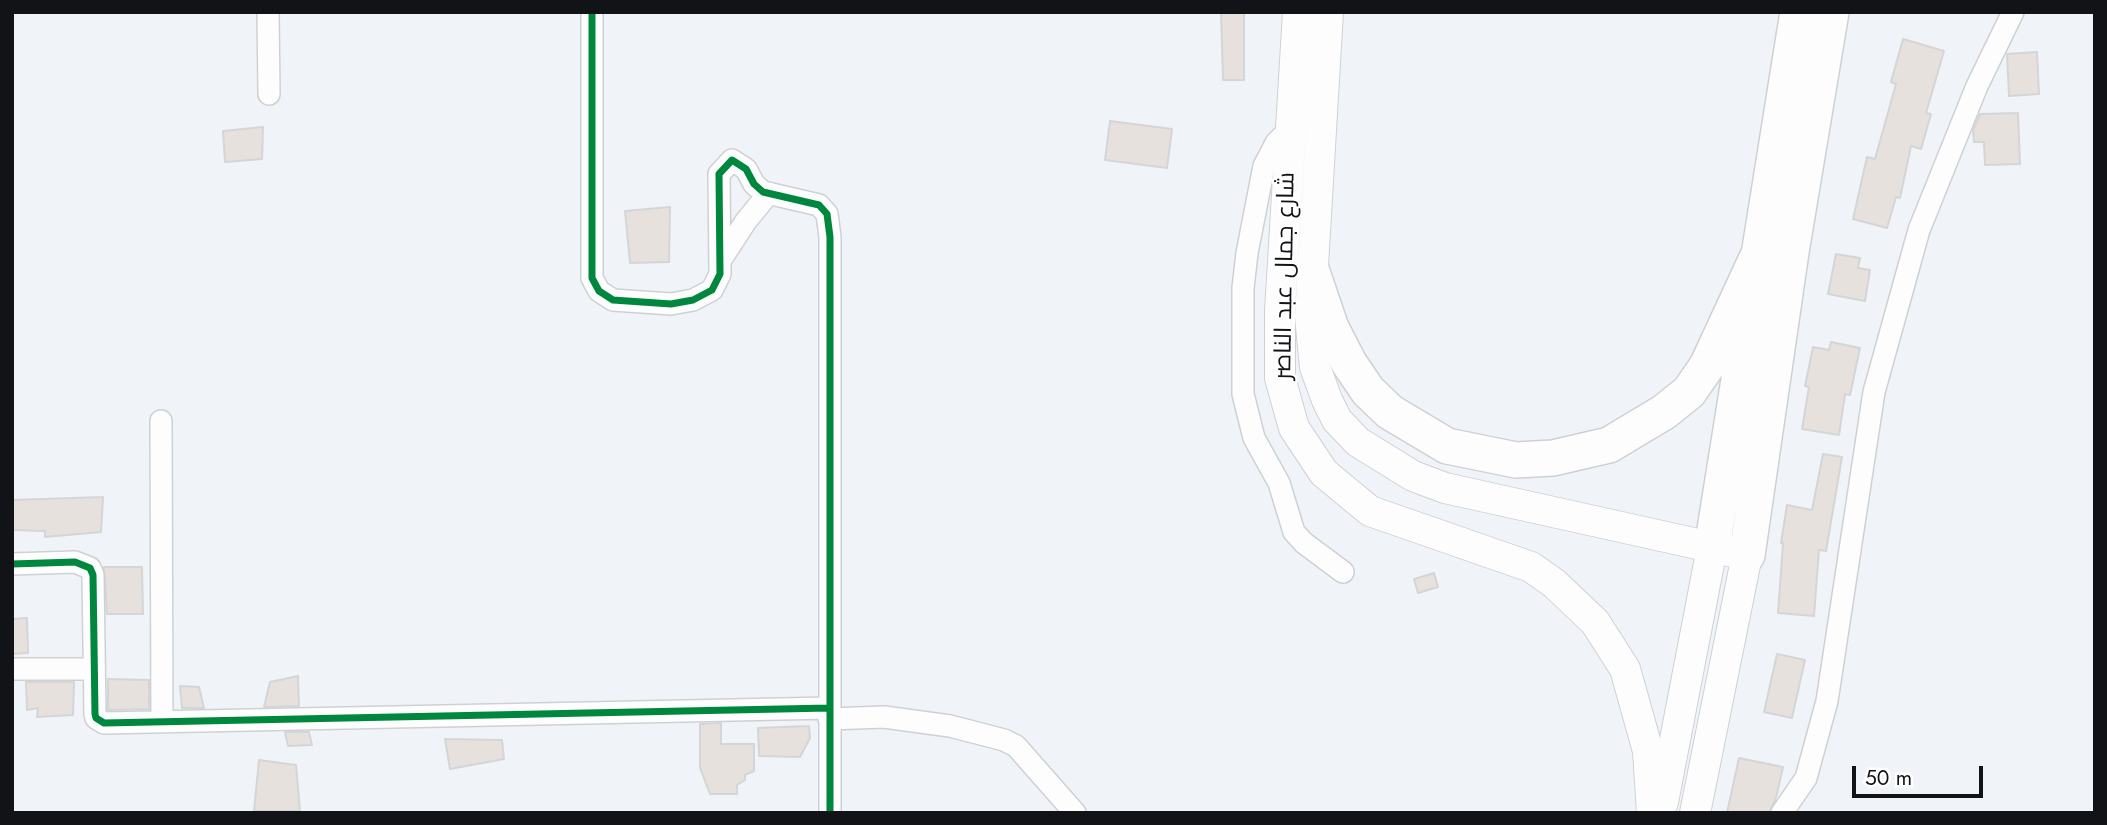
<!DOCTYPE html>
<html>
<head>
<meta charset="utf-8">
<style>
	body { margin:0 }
	#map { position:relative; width:2107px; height:825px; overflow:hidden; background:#f0f4f8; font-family:Jost,sans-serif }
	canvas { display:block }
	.frame { position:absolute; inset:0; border:14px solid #111316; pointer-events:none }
	.scale { position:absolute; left:1852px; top:766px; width:131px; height:32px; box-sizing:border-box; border:4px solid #111316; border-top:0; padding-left:9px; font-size:21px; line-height:24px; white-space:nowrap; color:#111316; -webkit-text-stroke:5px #fff; paint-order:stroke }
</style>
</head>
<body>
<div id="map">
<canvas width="2107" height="825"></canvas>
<div class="frame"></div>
<div class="scale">50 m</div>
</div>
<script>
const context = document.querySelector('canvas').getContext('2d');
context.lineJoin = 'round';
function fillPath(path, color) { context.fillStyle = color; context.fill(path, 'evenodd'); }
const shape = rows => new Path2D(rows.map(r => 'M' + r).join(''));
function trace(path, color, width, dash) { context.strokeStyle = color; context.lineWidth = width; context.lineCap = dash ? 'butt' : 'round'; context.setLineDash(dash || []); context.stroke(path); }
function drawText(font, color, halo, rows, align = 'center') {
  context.font = font + ' Jost,Cairo,sans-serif'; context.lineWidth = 5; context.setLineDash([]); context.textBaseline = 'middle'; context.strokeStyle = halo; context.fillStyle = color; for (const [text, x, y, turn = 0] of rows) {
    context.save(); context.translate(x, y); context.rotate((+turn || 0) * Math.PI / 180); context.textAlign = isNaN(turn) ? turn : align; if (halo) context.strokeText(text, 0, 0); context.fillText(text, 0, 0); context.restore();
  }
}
const building = shape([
	[1221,12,1244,12,1244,80,1223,80,1221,12],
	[1903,39,1944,51,1926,113,1931,114,1921,149,1911,146,1900,198,1896,197,1887,228,1853,219,1867,157,1875,159,1896,84,1891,82,1903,39],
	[2037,52,2039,94,2009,96,2007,54,2037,52],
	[2018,113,2020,164,1985,165,1984,142,1974,142,1973,130,1980,114,2018,113],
	[1110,121,1172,129,1167,168,1105,160,1110,121],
	[263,127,262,159,225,162,223,131,263,127],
	[670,207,669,262,630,263,625,211,670,207],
	[1836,254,1860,258,1858,268,1870,270,1865,301,1828,294,1836,254],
	[1831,342,1860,348,1850,395,1845,394,1839,435,1802,429,1809,387,1805,386,1813,347,1829,350,1831,342],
	[1823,454,1842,457,1826,551,1819,550,1814,616,1778,613,1783,543,1781,543,1787,505,1812,510,1823,454],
	[103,497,101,532,45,537,45,531,12,530,12,500,103,497],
	[104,567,142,567,143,614,107,614,104,567],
	[1434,573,1438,587,1418,593,1414,579,1434,573],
	[27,618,28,653,12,654,12,619,27,618],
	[1777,654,1805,660,1792,718,1764,712,1777,654],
	[298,676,299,706,264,707,270,682,298,676],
	[108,679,149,680,149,709,108,710,108,679],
	[26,682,74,682,73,715,37,717,38,708,27,710,26,682],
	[180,686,199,687,204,708,182,708,180,686],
	[721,723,721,744,754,744,754,771,745,775,745,780,737,785,737,794,710,794,700,768,700,724,721,723],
	[809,726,810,738,800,757,759,756,758,728,809,726],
	[285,732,309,732,312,745,288,746,285,732],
	[445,739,502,740,504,759,450,769,445,739],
	[1739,758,1783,767,1776,798,1769,813,1727,813,1739,758],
	[259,760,296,765,300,811,254,811,259,760]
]);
fillPath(building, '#e7e1dd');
trace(building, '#d4d5d6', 2);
const minor = shape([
	[268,12,269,94],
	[592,12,592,278,599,291,613,300,671,304,693,300,712,290,720,274,719,174,732,160,746,169,754,184,763,192,819,205,827,214,830,237,830,813],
	[1290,129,1276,143,1264,166,1247,253,1243,288,1243,394,1254,438,1279,483,1294,532,1304,543,1343,572],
	[720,261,746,221,769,193],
	[161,421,162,721],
	[12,564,75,562,90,568,93,575,95,714,96,718,104,723,829,708],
	[12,669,93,669],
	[829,719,884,717,950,726,1004,740,1016,746,1075,813],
	[1782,813,1806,778,1827,701,1874,392,1919,230,1977,86,2013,12]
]);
const secondary = shape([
	[1298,12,1280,311,1280,378,1294,428,1324,473,1370,511,1531,567,1555,584,1595,622,1625,669,1648,751,1652,813],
	[1328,12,1310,316,1315,367,1327,400,1337,420,1358,442,1413,476,1445,488,1747,555,1695,813],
	[1663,802,1712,548]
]);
const trunk = shape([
	[1311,269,1331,328,1349,363,1368,391,1390,412,1447,446,1516,460,1553,458,1609,445,1664,412,1689,392,1707,366,1757,258],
	[1712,548,1798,12],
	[1747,555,1791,252,1831,12]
]);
trace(minor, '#ced1d4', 24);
trace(secondary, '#ced1d4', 32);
trace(trunk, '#ced1d4', 38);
trace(minor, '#fdfdfe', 21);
trace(secondary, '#fdfdfe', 30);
trace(trunk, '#fdfdfe', 35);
trace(shape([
	[592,12,592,278,599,291,613,300,671,304,693,300,712,290,720,274,719,174,732,160,746,169,754,184,763,192,819,205,827,214,830,237,830,813],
	[12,564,75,562,90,568,93,575,95,714,96,718,104,723,829,708]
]), '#00873e', 7);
drawText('24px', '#111316', '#fff', [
	["شارع جمال عبد الناصر",1286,276,-89]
]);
</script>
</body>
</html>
